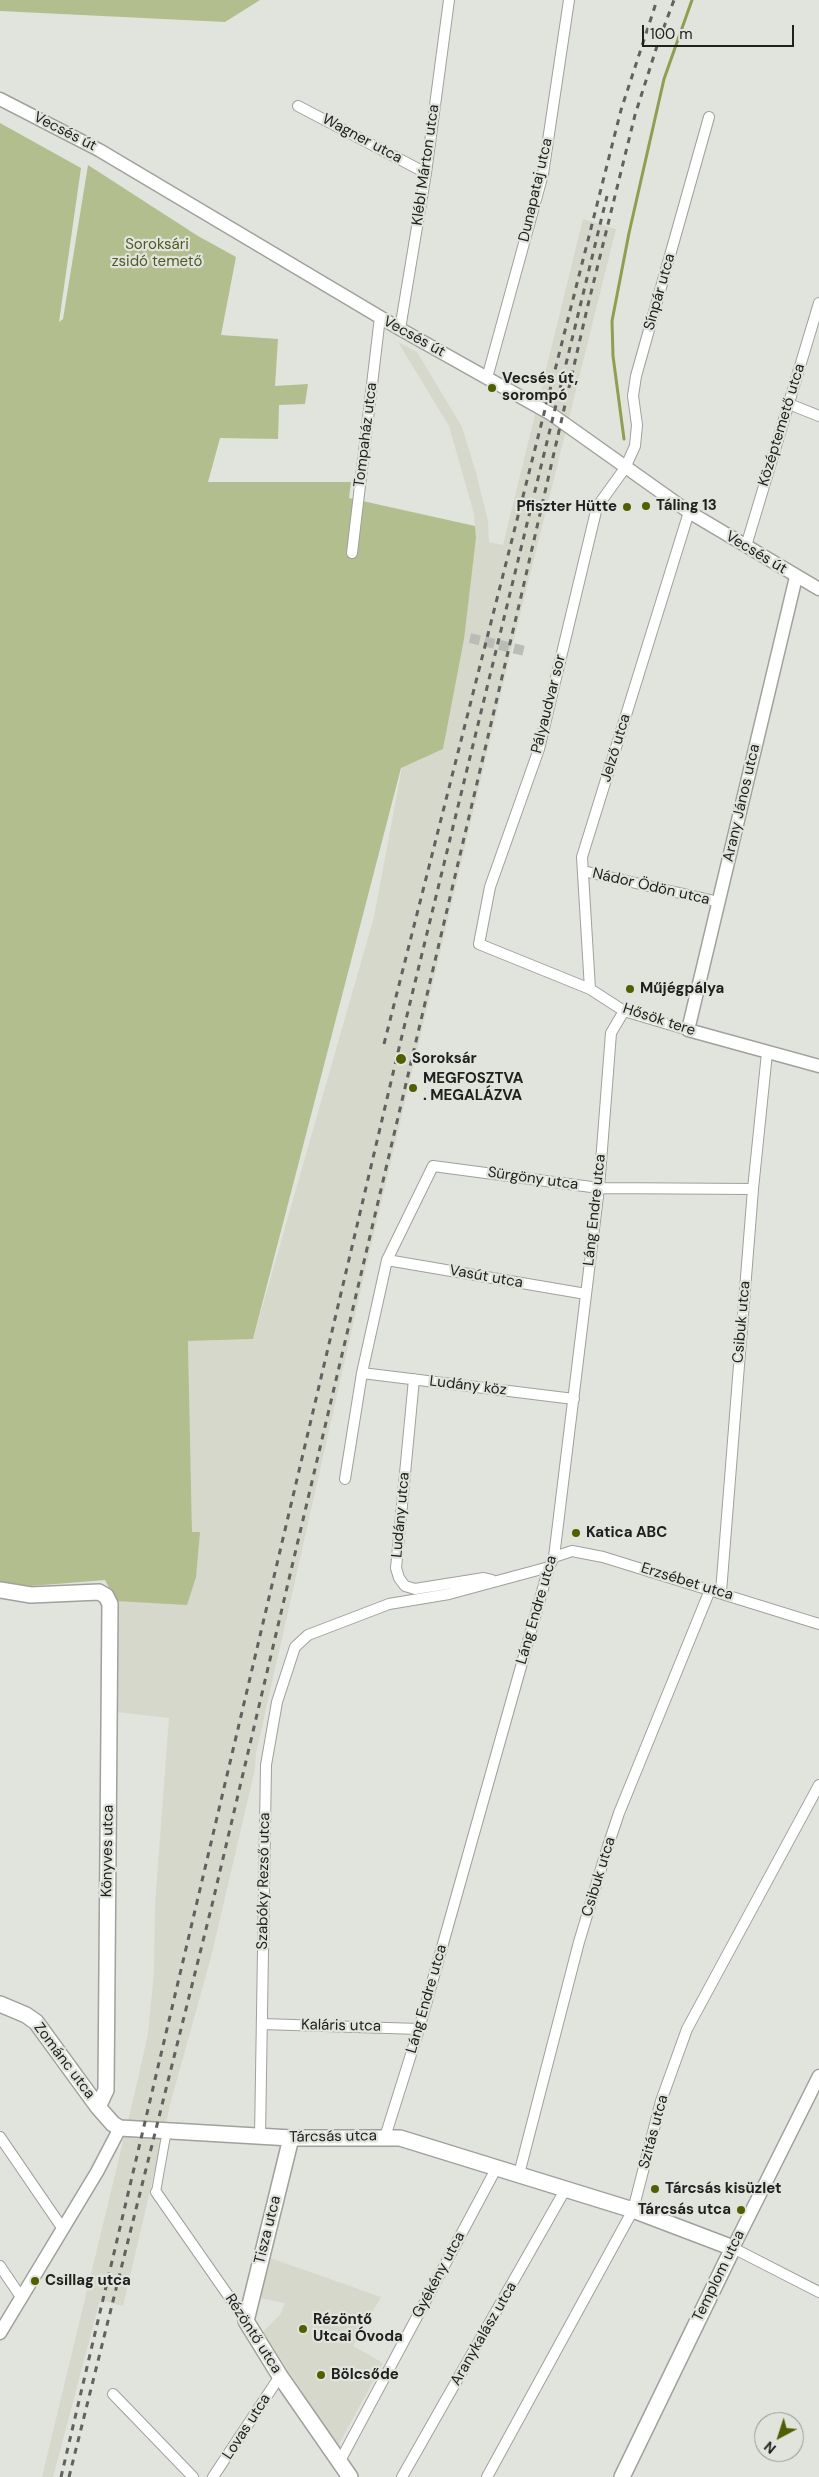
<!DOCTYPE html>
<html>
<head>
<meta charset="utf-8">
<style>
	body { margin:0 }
	#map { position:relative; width:819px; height:2477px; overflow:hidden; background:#e1e3dd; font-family:"DM Sans",sans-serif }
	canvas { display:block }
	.north { position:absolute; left:754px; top:2412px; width:50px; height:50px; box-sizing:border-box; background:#e1e3dd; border:1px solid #949591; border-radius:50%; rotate:220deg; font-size:14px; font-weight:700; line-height:20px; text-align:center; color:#20211f }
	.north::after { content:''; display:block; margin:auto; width:18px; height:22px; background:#525f00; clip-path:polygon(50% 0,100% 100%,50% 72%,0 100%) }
	.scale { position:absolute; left:642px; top:25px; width:152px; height:22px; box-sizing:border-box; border:2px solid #20211f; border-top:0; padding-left:6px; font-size:15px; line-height:18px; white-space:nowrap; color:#20211f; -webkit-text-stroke:4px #e1e3dd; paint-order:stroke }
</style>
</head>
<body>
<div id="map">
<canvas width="819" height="2477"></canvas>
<div class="north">N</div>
<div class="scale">100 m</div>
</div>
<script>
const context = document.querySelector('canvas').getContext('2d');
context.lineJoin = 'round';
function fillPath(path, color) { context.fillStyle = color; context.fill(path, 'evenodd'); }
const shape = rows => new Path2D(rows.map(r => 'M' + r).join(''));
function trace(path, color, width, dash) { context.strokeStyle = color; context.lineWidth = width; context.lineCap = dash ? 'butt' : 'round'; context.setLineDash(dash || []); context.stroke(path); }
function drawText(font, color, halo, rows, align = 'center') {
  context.font = font + ' "DM Sans",sans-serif'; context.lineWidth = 4.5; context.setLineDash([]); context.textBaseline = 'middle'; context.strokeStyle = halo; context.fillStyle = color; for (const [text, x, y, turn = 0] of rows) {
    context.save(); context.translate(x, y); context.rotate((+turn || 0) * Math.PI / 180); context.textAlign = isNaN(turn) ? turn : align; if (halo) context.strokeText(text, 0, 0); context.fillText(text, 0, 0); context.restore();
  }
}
fillPath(shape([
	[583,219,616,229,511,651,363,1280,256,1753,255,1769,211,1957,171,2101,123,2306,100,2300,53,2477,42,2477,135,2092,148,2034,154,1972,155,1905,169,1718,115,1712,116,1601,200,1532,192,1532,188,1341,253,1339,374,917,402,767,443,749,472,569,476,538,474,514,449,426,398,342,417,352,462,427,476,473,488,521,489,542,503,545],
	[270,2258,381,2297,353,2346,383,2363,338,2446,263,2332,280,2315,285,2303,260,2298]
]), '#d5d8cb');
fillPath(shape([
	[0,0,260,0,225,22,0,11],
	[0,123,81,168,59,322,63,319,88,165,198,236,236,257,221,335,278,339,275,386,308,384,305,404,279,405,278,439,220,438,208,482,351,482,349,498,475,526,476,538,464,639,443,749,401,768,253,1339,188,1341,192,1532,200,1532,196,1577,187,1605,116,1601,105,1580,31,1586,0,1583]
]), '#b3be8e');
trace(shape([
	[624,439,613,356,612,321,629,233,664,79,692,0]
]), '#8f9e51', 3);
trace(shape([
	[470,638,525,651]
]), '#babcb7', 10, [10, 5]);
const pedestrian = shape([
	[156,2192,167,2130]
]);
const minor = shape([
	[298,106,426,173],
	[400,329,426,173,449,0],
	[487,378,543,174,569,0],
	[789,404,819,416],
	[746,546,819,303],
	[352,553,380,317],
	[583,871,719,902],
	[590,989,582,857,689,512],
	[688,1030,624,1011,590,989,479,944,490,887,539,749,597,507,625,468,635,446,637,425,633,396,636,376,709,117],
	[387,1260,586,1294],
	[362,1373,574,1399],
	[414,1379,396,1568,399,1578,405,1586,415,1589,484,1578,492,1580],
	[345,1479,362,1373,387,1260,433,1166,599,1188,753,1189],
	[554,1557,572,1551,603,1557,819,1624],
	[721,1592,753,1189,767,1053],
	[262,2024,419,2029],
	[0,2137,63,2229],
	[260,2137,266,1765,277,1702,295,1647,308,1635,389,1604,449,1594,549,1567],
	[385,2137,419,2029,549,1567,554,1557,599,1188,611,1033,624,1011],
	[519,2174,579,1942,607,1849,619,1813,710,1590],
	[156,2192,246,2321],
	[733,2248,819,2292],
	[0,2266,21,2297],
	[113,2394,193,2477],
	[340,2461,497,2167],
	[213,2477,280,2376],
	[402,2477,565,2190],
	[487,2477,633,2210,661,2101,687,2029,819,1785]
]);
const tertiary = shape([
	[0,99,99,150,400,329,551,414,689,512,819,589],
	[796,577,688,1030,819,1066],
	[733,2248,819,2076],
	[0,2333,97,2172,120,2128]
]);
const secondary = shape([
	[0,1590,31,1595,99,1592,106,1596,110,1604,106,2090,98,2107],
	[0,2004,26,2015,36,2022,98,2107,113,2124,120,2128,291,2138,400,2138,633,2210,733,2248,622,2477],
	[291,2138,246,2321,280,2376,350,2477]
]);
trace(pedestrian, '#9fa19c', 10);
trace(minor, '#9fa19c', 12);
trace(tertiary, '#9fa19c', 15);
trace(secondary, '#9fa19c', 18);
trace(pedestrian, '#fff', 8);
trace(minor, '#fff', 10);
trace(tertiary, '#fff', 12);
trace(secondary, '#fff', 15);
trace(shape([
	[384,1044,621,110,657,0],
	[61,2477,399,1048,607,196],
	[69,2477,212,1905,520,601,587,309,635,115,658,43,674,0]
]), '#61625f', 3, [6, 6]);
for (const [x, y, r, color] of [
	[492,388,5,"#525f00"],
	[646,506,5,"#525f00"],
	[627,507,5,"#525f00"],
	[630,989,5,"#525f00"],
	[401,1059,6,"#525f00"],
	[413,1088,5,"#525f00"],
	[576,1533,5,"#525f00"],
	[655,2189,5,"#525f00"],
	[741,2210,5,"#525f00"],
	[35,2281,5,"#525f00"],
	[303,2329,5,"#525f00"],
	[321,2375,5,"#525f00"]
]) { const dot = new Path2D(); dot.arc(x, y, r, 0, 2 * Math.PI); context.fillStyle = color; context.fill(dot); trace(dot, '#e1e3dd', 2); }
drawText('15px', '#20211f', '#e1e3dd', [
	["Vecsés út",65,132,27],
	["Wagner utca",362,139,28],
	["Klébl Márton utca",426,165,-82],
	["Dunapataj utca",536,190,-77],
	["Sínpár utca",660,292,-74],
	["Vecsés út",414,337,29],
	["Középtemető utca",782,425,-73],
	["Tompaház utca",366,435,-83],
	["Vecsés út",756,553,31],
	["Pályaudvar sor",549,704,-76],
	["Jelző utca",616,748,-73],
	["Arany János utca",742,803,-77],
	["Nádor Ödön utca",651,887,13],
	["Hősök tere",659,1020,18],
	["Sürgöny utca",533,1179,8],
	["Láng Endre utca",595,1210,-84],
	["Vasút utca",486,1277,10],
	["Csibuk utca",742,1322,-85],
	["Ludány köz",468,1386,7],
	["Ludány utca",401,1515,-85],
	["Erzsébet utca",687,1582,17],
	["Láng Endre utca",537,1610,-74],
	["Könyves utca",108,1851,-89],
	["Csibuk utca",599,1877,-73],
	["Szabóky Rezső utca",264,1881,-89],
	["Láng Endre utca",427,1999,-74],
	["Kaláris utca",341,2026,1],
	["Zománc utca",64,2061,53],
	["Szitás utca",654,2132,-75],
	["Tárcsás utca",333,2137,-1],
	["Tisza utca",268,2230,-76],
	["Gyékény utca",439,2275,-62],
	["Templom utca",719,2276,-64],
	["Rézöntő utca",253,2334,57],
	["Aranykalász utca",484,2334,-60],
	["Lovas utca",247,2427,-57]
]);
drawText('15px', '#505a23', '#e1e3dd', [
	["Soroksári",157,245],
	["zsidó temető",157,262]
]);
drawText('bold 15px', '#20211f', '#e1e3dd', [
	["Vecsés út,",502,379],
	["sorompó",502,396],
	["Táling 13",656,506],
	["Pfiszter Hütte",617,507,"right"],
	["Műjégpálya",640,989],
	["Soroksár",412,1059],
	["MEGFOSZTVA",423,1079],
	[". MEGALÁZVA",423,1096],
	["Katica ABC",586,1533],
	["Tárcsás kisüzlet",665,2189],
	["Tárcsás utca",731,2210,"right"],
	["Csillag utca",45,2281],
	["Rézöntő",313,2320],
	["Utcai Óvoda",313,2337],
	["Bölcsőde",331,2375]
], 'left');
</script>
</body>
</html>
